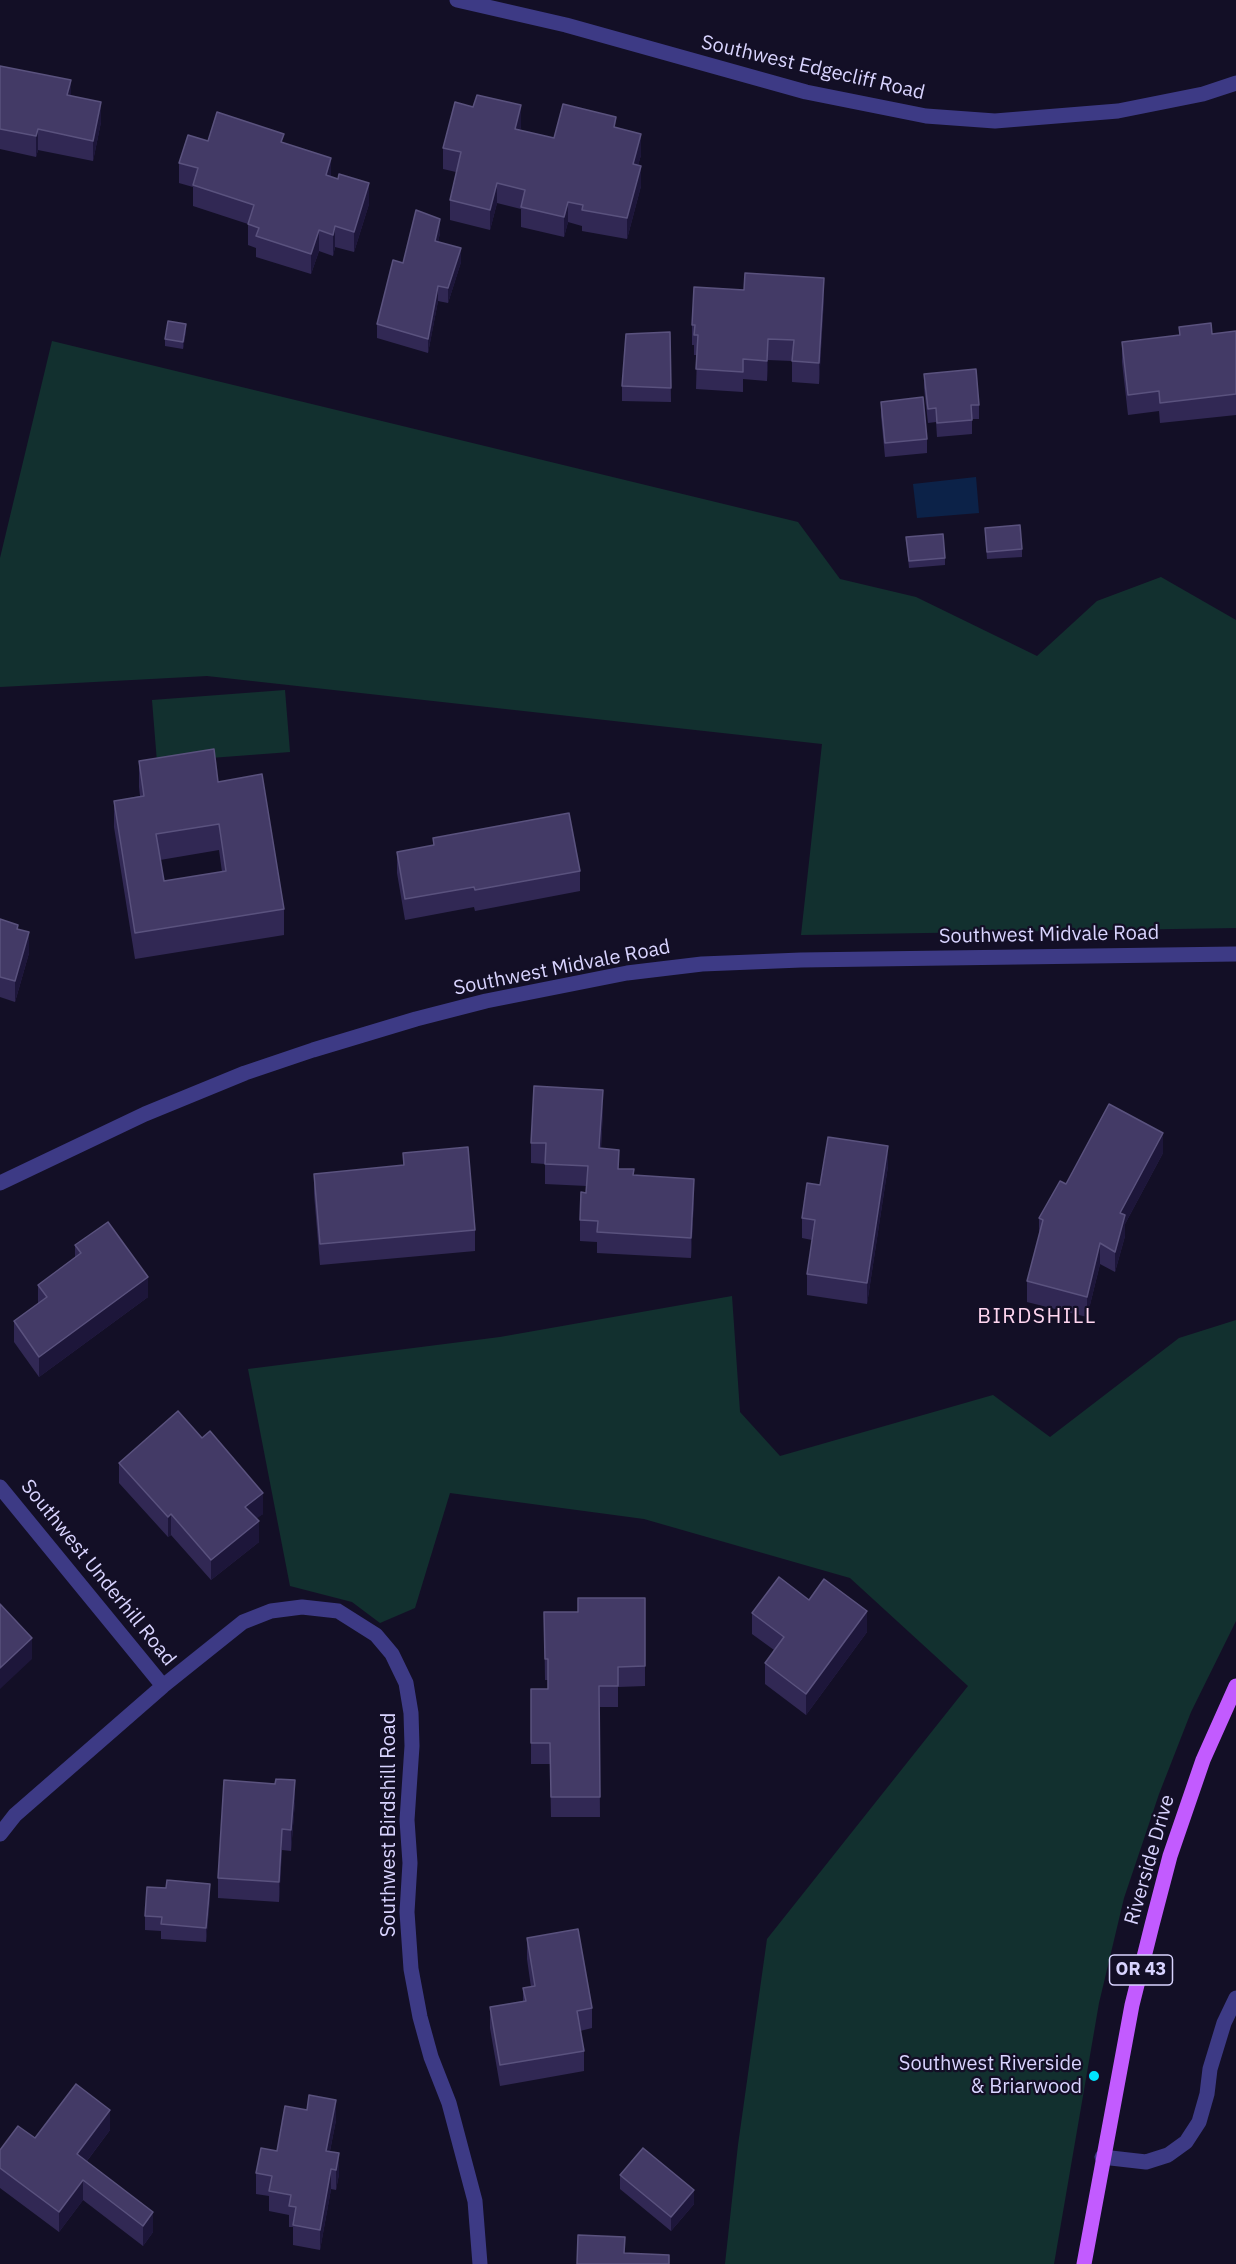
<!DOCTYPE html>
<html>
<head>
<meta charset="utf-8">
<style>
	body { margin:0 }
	canvas { display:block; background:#130f26 }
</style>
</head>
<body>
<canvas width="1236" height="2264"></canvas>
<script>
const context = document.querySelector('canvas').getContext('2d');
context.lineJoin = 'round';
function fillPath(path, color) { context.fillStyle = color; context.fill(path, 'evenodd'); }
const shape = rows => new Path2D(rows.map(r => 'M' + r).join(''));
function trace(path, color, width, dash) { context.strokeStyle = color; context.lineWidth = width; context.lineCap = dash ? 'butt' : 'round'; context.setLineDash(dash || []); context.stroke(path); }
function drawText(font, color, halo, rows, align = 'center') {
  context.font = font + ' "IBM Plex Sans",sans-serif'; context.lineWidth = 4.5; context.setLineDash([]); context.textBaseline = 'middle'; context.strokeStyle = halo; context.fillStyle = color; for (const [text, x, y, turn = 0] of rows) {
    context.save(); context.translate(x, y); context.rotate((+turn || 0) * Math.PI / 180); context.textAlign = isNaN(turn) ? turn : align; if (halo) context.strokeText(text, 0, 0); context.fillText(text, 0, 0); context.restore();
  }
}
fillPath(shape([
	[52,341,798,522,840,579,916,597,1037,656,1097,601,1161,577,1236,620,1236,928,801,935,822,744,207,676,0,687,0,558],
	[285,690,290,752,157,762,152,700],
	[732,1296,740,1412,780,1456,993,1395,1050,1437,1179,1338,1236,1320,1236,1621,1191,1712,1159,1794,1124,1898,1099,2003,1054,2264,725,2264,738,2145,767,1939,968,1686,850,1578,644,1519,450,1493,415,1608,380,1623,352,1602,290,1586,248,1369,500,1337]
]), '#12302f');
fillPath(shape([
	[976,477,979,513,917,518,913,484]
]), '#0c2248');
trace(shape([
	[457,0,566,25,806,92,926,116,995,121,1118,111,1203,94,1236,83],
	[0,1183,145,1114,245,1073,313,1050,416,1019,486,1001,627,973,702,964,801,960,1236,954],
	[0,1487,163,1686],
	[0,1834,15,1815,163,1686,243,1622,271,1611,302,1607,338,1611,376,1635,392,1654,406,1683,411,1713,412,1746,407,1820,410,1863,407,1912,411,1969,420,2017,431,2057,449,2103,475,2201,480,2264],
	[1102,2157,1146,2162,1168,2155,1186,2142,1199,2122,1207,2094,1210,2069,1224,2023,1236,1998]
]), '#3d3a85', 15);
trace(shape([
	[1084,2264,1132,2005,1152,1925,1170,1856,1203,1760,1236,1686]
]), '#c25bff', 15);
fillPath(shape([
	[0,66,71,95,101,122,93,161,38,150,36,157,0,149],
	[521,126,520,130,554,138,616,128,641,155,638,165,641,186,627,239,582,231,582,226,568,222,564,237,521,227,521,209,497,203,490,230,450,220,450,200,456,172,443,169,443,148],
	[208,141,284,143,369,204,354,252,335,247,333,256,319,251,311,274,256,257,256,248,248,245,248,224,193,206,193,187,179,183,179,163],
	[440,233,438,242,461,262,448,303,438,301,428,353,377,338,377,324,403,263],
	[824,298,819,384,792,382,792,361,768,360,767,381,743,379,743,392,696,389,697,355,694,355,694,345,692,345,692,325],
	[1179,327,1212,334,1236,331,1236,415,1160,423,1159,411,1128,415,1122,362,1122,342,1179,336],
	[186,331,183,349,165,346,165,339],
	[670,332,671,402,622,401,622,386],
	[924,374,979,405,979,419,972,419,972,434,937,437,936,422,928,423,924,388],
	[881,402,927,439,927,453,885,457,881,416],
	[985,528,1022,549,1022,557,987,559],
	[906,537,945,558,945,565,909,568],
	[139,761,218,782,284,909,284,935,135,959,114,827,114,801,140,796,139,787],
	[219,850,222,872,164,881,160,860],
	[433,838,580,871,580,891,475,911,474,907,405,920,397,873,397,852,433,846],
	[0,919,18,929,29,953,15,1002,0,997],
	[603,1110,601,1149,619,1169,694,1200,691,1258,597,1253,597,1242,580,1241,580,1220,586,1193,587,1186,545,1184,545,1164,531,1163,531,1143],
	[403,1153,475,1230,475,1251,320,1265,314,1194,314,1174,403,1166],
	[1163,1153,1125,1224,1125,1236,1115,1272,1100,1264,1087,1317,1027,1302,1027,1281,1039,1235,1039,1218,1066,1184],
	[888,1166,867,1304,807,1295,807,1274,812,1240,802,1238,802,1218,820,1185],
	[75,1245,148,1297,39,1377,14,1342,14,1321,38,1304,38,1285,75,1258],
	[119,1463,263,1514,256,1518,259,1542,211,1580,171,1535,168,1537,119,1483],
	[645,1598,645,1686,618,1687,618,1707,599,1707,600,1817,551,1817,550,1764,531,1764,531,1689,548,1689,548,1680,545,1680,544,1612,578,1612],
	[752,1613,867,1632,806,1715,765,1684,765,1663,774,1650,752,1634],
	[295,1801,291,1851,282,1850,279,1902,218,1898,218,1878],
	[210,1898,206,1942,161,1939,161,1931,145,1930,145,1916],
	[527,1938,592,2008,592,2028,580,2031,584,2051,584,2071,500,2086,490,2028,490,2007,523,2001,523,1988,531,1987,527,1959],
	[336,2120,330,2151,339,2174,336,2190,331,2189,320,2250,293,2245,293,2227,289,2227,289,2215,269,2211,269,2196,256,2194,256,2173,277,2151],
	[110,2130,87,2161,153,2232,143,2246,83,2200,59,2232,0,2188,0,2150,35,2138],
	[620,2175,694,2204,671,2231,620,2189]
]), '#312854');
fillPath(shape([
	[71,80,71,101,67,95],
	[101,102,101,122,93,161,93,141],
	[521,105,521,126,515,149,515,129],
	[38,129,38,150,36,157,36,136],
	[641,134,641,155,633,184,633,164],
	[331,158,331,179,326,175],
	[641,166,641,186,627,239,627,218],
	[369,183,369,204,354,252,354,232],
	[497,183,497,203,490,230,490,210],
	[568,202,568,222,564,237,564,217],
	[440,219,440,233,435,255,435,241],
	[335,226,335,247,333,256,333,235],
	[319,230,319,251,311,274,311,254],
	[461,248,461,262,448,303,448,288],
	[824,278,824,298,819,384,819,363],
	[438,286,438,301,428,353,428,339],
	[186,324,186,331,183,349,183,342],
	[768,339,768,360,767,381,767,361],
	[29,932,29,953,15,1002,15,981],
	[603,1090,603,1110,599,1169,599,1148],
	[1163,1133,1163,1153,1125,1224,1125,1236,1115,1272,1115,1252,1120,1213],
	[888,1146,888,1166,867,1304,867,1283],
	[694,1179,694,1200,691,1258,691,1238],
	[1100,1243,1100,1264,1087,1317,1087,1297],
	[148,1277,148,1297,39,1377,39,1357],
	[263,1493,263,1514,245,1527,245,1507],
	[171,1514,171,1535,168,1537,168,1517],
	[259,1521,259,1542,211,1580,211,1560],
	[867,1611,867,1632,806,1715,806,1694],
	[32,1638,32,1659,0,1689,0,1668],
	[295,1780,295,1801,291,1851,291,1830],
	[282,1829,282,1850,279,1902,279,1882],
	[210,1884,210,1898,206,1942,206,1928],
	[336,2100,336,2120,326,2171,326,2151],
	[110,2110,110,2130,77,2174,77,2154],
	[339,2153,339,2174,336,2190,336,2170],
	[331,2169,331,2189,320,2250,320,2230],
	[83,2180,83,2200,59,2232,59,2212],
	[694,2190,694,2204,671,2231,671,2217],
	[153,2212,153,2232,143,2246,143,2226]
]), '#1d163a');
const building = shape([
	[0,66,71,80,67,95,101,102,93,141,38,129,36,136,0,129,0,66],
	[477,95,521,105,515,129,554,138,563,104,616,117,614,127,641,134,633,164,641,166,627,218,582,210,583,205,568,202,564,217,521,207,525,190,497,183,490,210,450,200,461,152,443,148,455,102,473,107,477,95],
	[217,112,284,134,281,142,331,158,326,175,338,179,339,174,369,183,354,232,335,226,333,235,319,230,311,254,256,236,259,228,248,224,254,205,193,185,198,168,179,163,188,135,208,141,217,112],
	[416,210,440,219,435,241,461,248,448,288,438,286,428,339,377,324,393,260,403,263,416,210],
	[745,273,824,278,819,363,792,361,794,340,768,339,767,361,743,359,743,372,696,369,698,335,694,335,695,325,692,325,694,287,744,290,745,273],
	[168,321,186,324,183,342,165,339,168,321],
	[1211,323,1212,334,1236,331,1236,394,1160,403,1159,391,1128,395,1122,342,1180,335,1179,327,1211,323],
	[670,332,671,388,622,386,626,334,670,332],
	[976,369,979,405,971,405,972,420,937,423,936,408,928,409,924,374,976,369],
	[923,397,927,439,885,443,881,402,923,397],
	[1020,525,1022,549,987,552,985,528,1020,525],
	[943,534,945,558,909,561,906,537,943,534],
	[214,749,218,782,262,774,284,909,135,933,114,801,144,796,139,761,214,749],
	[219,824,226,871,164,881,156,834,219,824],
	[569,813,580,871,475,890,474,887,405,899,397,852,434,845,433,838,569,813],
	[0,919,18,925,17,929,29,932,15,981,0,977,0,919],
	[534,1086,603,1090,599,1148,619,1150,618,1169,634,1169,633,1175,694,1179,691,1238,597,1232,598,1221,580,1220,581,1192,586,1193,588,1166,545,1164,546,1143,531,1143,534,1086],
	[1109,1104,1163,1133,1120,1213,1125,1215,1115,1252,1100,1243,1087,1297,1027,1281,1043,1220,1039,1218,1060,1181,1066,1184,1109,1104],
	[828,1137,888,1146,867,1283,807,1274,815,1220,802,1218,807,1183,820,1185,828,1137],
	[468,1147,475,1230,320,1244,314,1174,404,1165,403,1153,468,1147],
	[108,1222,148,1277,39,1357,14,1321,47,1297,38,1285,81,1253,75,1245,108,1222],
	[178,1411,202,1438,210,1431,263,1493,245,1507,259,1521,211,1560,171,1514,168,1517,119,1463,178,1411],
	[779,1577,809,1600,824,1579,867,1611,806,1694,765,1663,784,1637,752,1613,779,1577],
	[578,1598,645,1598,645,1666,618,1667,618,1686,599,1686,600,1797,551,1797,550,1743,531,1743,531,1689,548,1689,548,1659,545,1659,544,1612,578,1612,578,1598],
	[0,1604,32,1638,0,1668,0,1604],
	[276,1779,295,1780,291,1830,282,1829,279,1882,218,1878,224,1780,275,1784,276,1779],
	[167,1880,210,1884,206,1928,161,1924,162,1917,145,1916,147,1887,166,1888,167,1880],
	[578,1929,592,2008,577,2011,584,2051,500,2065,490,2007,526,2001,523,1988,535,1986,527,1938,578,1929],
	[76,2084,110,2110,77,2154,153,2212,143,2226,83,2180,59,2212,0,2168,0,2150,18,2126,35,2138,76,2084],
	[309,2095,336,2100,326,2151,339,2153,336,2170,331,2169,320,2230,293,2225,296,2207,289,2206,291,2195,269,2191,272,2176,256,2173,261,2148,277,2151,285,2106,307,2110,309,2095],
	[643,2148,694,2190,671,2217,620,2175,643,2148],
	[578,2235,625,2237,624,2253,669,2255,669,2264,577,2264,578,2235]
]);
fillPath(building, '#433a66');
trace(building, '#5a527e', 1.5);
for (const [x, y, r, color] of [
	[1094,2076,6,"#00e5ff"]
]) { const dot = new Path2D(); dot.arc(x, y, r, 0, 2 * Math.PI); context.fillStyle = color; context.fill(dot); trace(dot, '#130f26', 2); }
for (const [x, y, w] of [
	[1141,1970,63]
]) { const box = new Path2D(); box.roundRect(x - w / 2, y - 15, w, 30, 4.5); context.fillStyle = '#130f26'; context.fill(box); trace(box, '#d9d4ff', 1.5); }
drawText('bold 18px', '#d9d4ff', null, [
	["OR 43",1141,1970]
]);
drawText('20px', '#d9d4ff', '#130f26', [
	["Southwest Edgecliff Road",813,68,13],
	["Southwest Midvale Road",1049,935,-1],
	["Southwest Midvale Road",562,968,-11],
	["Southwest Underhill Road",98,1573,51],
	["Southwest Birdshill Road",389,1825,-90],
	["Riverside Drive",1150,1860,-74]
]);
drawText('20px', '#d9d4ff', '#130f26', [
	["Southwest Riverside",1082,2064],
	["& Briarwood",1082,2087]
], 'right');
context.letterSpacing = '1.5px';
drawText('21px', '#ffd6f0', '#130f26', [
	["BIRDSHILL",1037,1317]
]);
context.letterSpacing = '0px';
</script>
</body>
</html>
